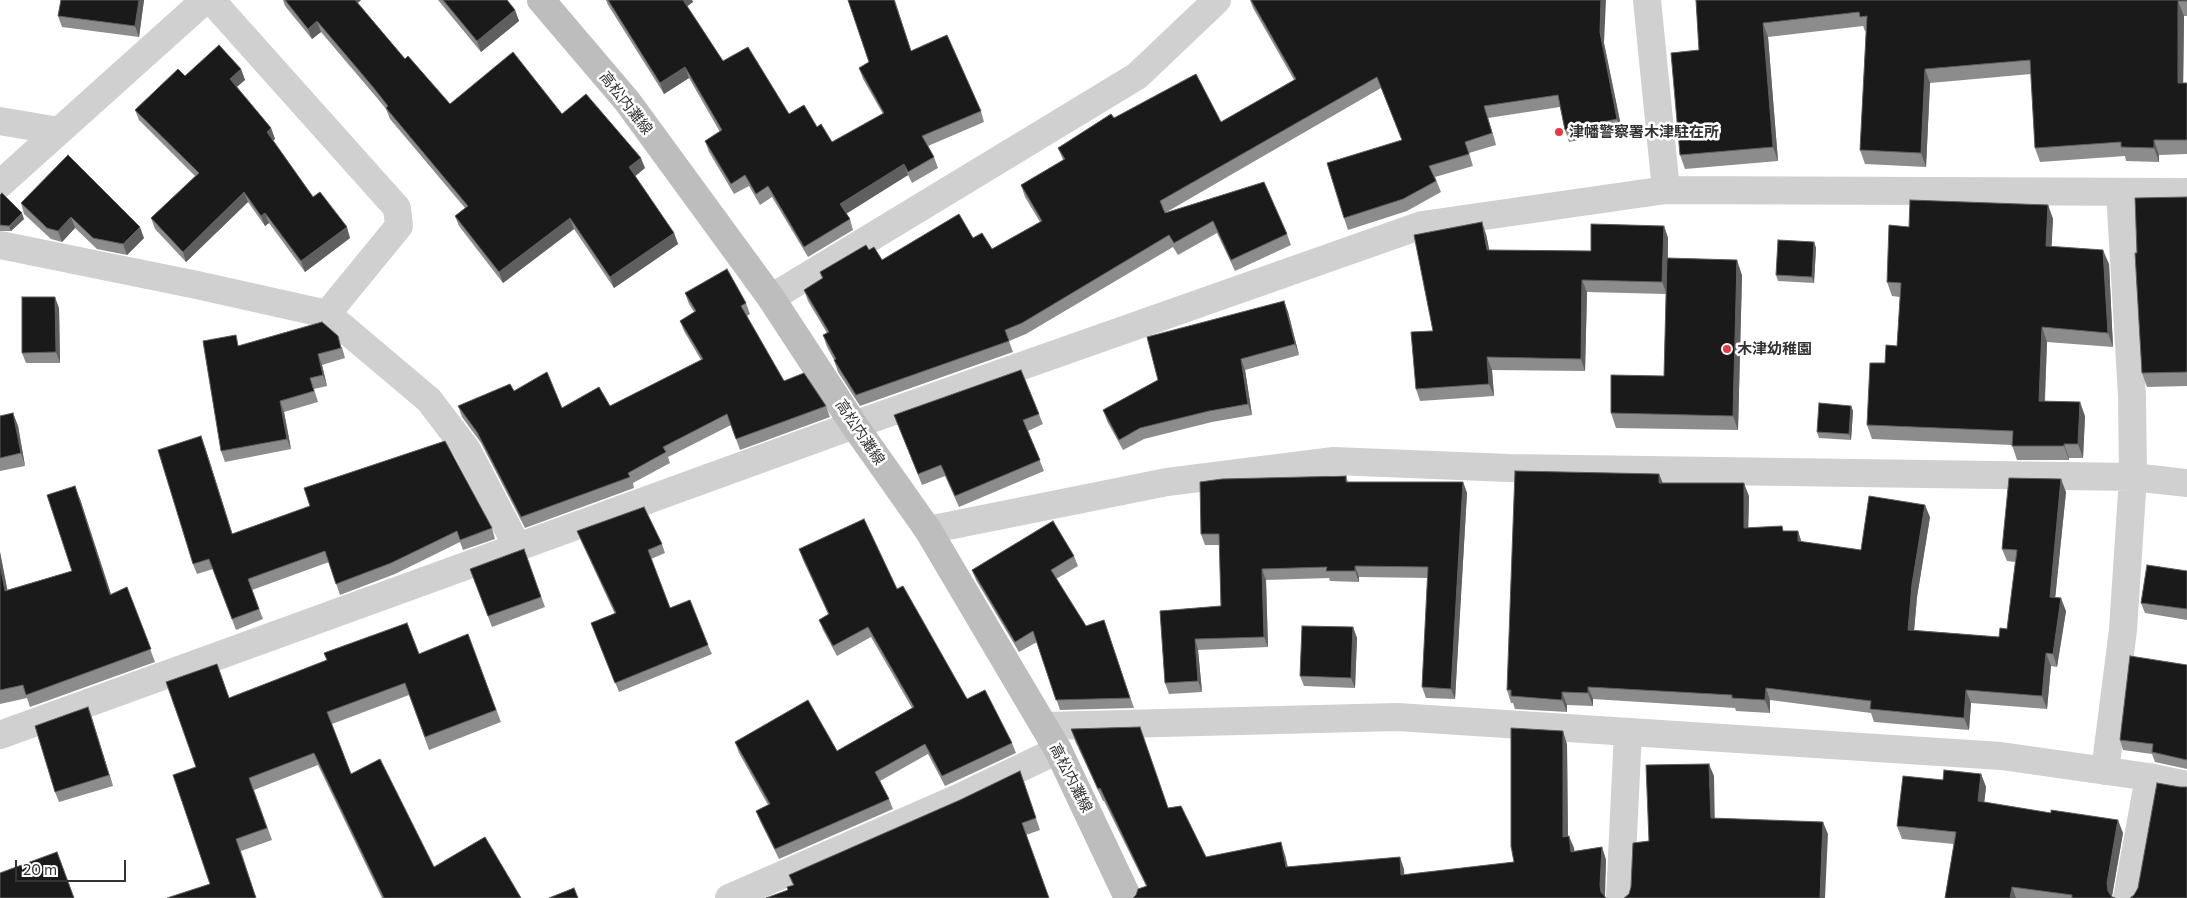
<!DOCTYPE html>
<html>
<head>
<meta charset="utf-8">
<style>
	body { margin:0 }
	#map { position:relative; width:2187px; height:898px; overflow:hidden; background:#fff; font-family:Commissioner,sans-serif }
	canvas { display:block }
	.scale { position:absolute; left:15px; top:860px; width:111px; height:22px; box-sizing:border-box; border:2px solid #333; border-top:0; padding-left:6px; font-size:15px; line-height:18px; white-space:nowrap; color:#333; -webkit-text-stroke:4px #fff; paint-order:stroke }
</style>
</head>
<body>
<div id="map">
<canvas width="2187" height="898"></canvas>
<div class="scale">20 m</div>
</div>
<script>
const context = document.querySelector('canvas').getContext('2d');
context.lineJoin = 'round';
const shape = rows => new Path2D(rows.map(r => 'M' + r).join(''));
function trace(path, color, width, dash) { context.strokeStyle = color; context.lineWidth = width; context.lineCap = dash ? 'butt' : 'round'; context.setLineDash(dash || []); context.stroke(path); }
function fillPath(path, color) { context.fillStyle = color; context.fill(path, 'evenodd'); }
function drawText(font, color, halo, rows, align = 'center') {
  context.font = font + ' Commissioner,"Noto Sans JP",sans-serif'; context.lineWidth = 5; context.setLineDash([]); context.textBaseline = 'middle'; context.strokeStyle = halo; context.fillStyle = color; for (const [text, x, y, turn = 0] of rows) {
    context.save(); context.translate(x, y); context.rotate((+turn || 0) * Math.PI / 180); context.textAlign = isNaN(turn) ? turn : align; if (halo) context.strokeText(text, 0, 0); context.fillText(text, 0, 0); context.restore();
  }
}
trace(shape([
	[211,0,397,208,399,226,327,314],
	[1647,0,1666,190,2187,192],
	[0,121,59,131],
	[0,184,205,0],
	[0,245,197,285,327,314,429,400,467,450,518,548],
	[771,298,1137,76,1217,0],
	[928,530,1167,482,1334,461,1509,468,2133,477,2187,483],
	[1044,726,1397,717,2001,756,2149,777,2187,785],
	[0,735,854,425,1422,225,1666,190],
	[2105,771,2123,630,2133,477,2132,396,2120,192],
	[729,898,958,798,1058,750],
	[1620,898,1628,732],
	[2127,898,2149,777]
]), '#d0d0d0', 28);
trace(shape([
	[541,0,627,101,771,298,854,425,928,530,1058,750,1128,898]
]), '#bdbdbd', 28);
fillPath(shape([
	[61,0,144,0,139,37,62,27,58,16],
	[283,0,361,0,358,3,405,59,450,104,562,114,645,168,635,176,674,233,678,244,614,288,574,229,503,283,459,226,455,216,465,208,390,119,386,109,377,98,321,32,312,39,285,6],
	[438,0,507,0,515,10,519,21,481,52],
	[606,0,692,0,693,2,687,6,723,61,789,114,817,127,832,142,883,114,863,79,859,68,869,62,848,0,895,0,911,51,981,111,984,122,928,146,934,157,938,168,912,183,908,175,846,214,850,219,853,230,808,257,772,197,760,205,749,186,734,194,709,152,705,141,720,132,689,78,664,94,608,5],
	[1250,0,1604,43,1622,131,1569,142,1565,130,1560,107,1488,118,1496,145,1469,153,1473,166,1435,177,1441,192,1407,211,1348,230,1344,218,1402,140,1381,88,1165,213,1287,234,1291,245,1235,271,1217,233,1178,255,1173,247,1026,334,1009,341,1013,352,860,406,838,372,834,360,827,347,823,335,827,333,808,301,804,290,822,278,820,272,869,250,882,260,973,238,992,249,1040,222,1025,197,1021,185,1063,160,1058,148,1114,118,1221,122,1294,80,1253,8],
	[1696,0,2187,0,2187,16,2184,16,2183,83,2187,83,2187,154,2159,155,2159,162,2126,161,2125,156,2040,162,2035,148,2031,74,1930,83,1926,167,1865,164,1860,150,1866,31,1865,31,1863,26,1768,37,1778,161,1685,169,1680,155,1699,50],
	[241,69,245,80,237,87,271,128,275,139,273,140,313,197,350,238,305,272,269,223,265,226,248,202,186,262,155,229,151,218,195,176,139,120,135,110,185,76],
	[0,195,24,219,11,231,0,231],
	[2187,197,2187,386,2147,387,2142,373,2137,253],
	[21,203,144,238,127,255,97,249,75,228,62,242,51,239,24,214],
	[2048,205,2053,219,2051,246,2109,264,2113,347,2047,342,2045,401,2085,416,2083,458,2069,458,2069,460,2017,460,2012,445,1872,439,1867,425,1885,363,1897,346,1900,297,1892,296,1887,282,1909,227],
	[1664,226,1668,238,1668,258,1742,275,1738,430,1616,428,1611,413,1664,376,1666,294,1587,292,1585,371,1492,370,1494,396,1420,401,1416,389,1433,331,1486,234,1489,250,1591,251],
	[1814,242,1816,248,1814,283,1778,281,1776,275],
	[685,293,746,303,750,314,747,316,784,381,826,406,830,417,740,450,731,425,668,457,670,463,633,483,634,488,525,528,481,443,462,417,458,406,514,391,562,408,610,406,701,360,684,331,680,321,694,312,689,304],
	[1284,301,1288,312,1299,355,1245,370,1252,415,1212,422,1144,439,1123,450,1107,421,1103,410,1158,380],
	[59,308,60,363,26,363,22,353],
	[240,345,342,347,345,358,322,365,327,386,314,389,318,402,284,412,291,449,225,462,221,451],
	[1851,406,1853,411,1851,440,1819,438,1817,432],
	[13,413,18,426,25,466,0,471,0,416],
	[1039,414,1043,424,1028,431,1044,471,959,507,945,476,922,485,894,415],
	[205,447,232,534,492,528,495,539,463,550,460,542,395,574,340,595,329,562,252,590,263,619,236,630,213,569,197,574,193,564],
	[1659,474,1662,483,1749,496,1748,528,1784,531,1802,542,1861,550,1930,517,1917,597,1914,630,1999,637,2007,629,2015,562,2007,561,2002,549,2066,492,2055,597,2066,611,2057,667,2051,666,2047,709,1971,703,1969,730,1874,722,1871,713,1770,700,1770,713,1736,711,1735,708,1593,699,1593,706,1567,705,1567,712,1515,709,1513,703,1511,703,1507,690],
	[1346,476,1348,482,1463,482,1467,493,1455,699,1426,698,1422,687,1428,578,1359,577,1359,582,1330,581,1329,578,1266,580,1268,647,1198,650,1202,692,1169,694,1165,683,1160,611,1221,606,1220,545,1205,545,1201,534],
	[80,499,111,594,127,587,155,662,30,707,27,698,0,704,0,552,7,590,72,571],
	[577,531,662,544,665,553,651,559,670,608,708,645,712,654,619,692,591,623,615,614,581,541],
	[524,549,545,607,492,627,470,569],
	[799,549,897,589,967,699,1012,743,1016,753,945,786,928,754,880,781,889,799,893,809,779,859,760,821,756,811,768,805,739,753,735,742,837,751,912,708,871,637,837,656,823,630,819,620,828,614,803,560],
	[1074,556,1078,566,1056,579,1086,626,1104,620,1134,708,1060,710,1037,642,1019,652,976,580,972,570],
	[2187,571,2187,620,2145,613,2141,603],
	[1353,627,1357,638,1355,688,1304,686,1300,676],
	[468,634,501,722,429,750,409,695,332,724,351,774,434,867,521,898,382,898,318,765,254,790,272,840,241,851,256,898,167,898,210,884,196,767,229,698,419,654],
	[2187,665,2187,769,2155,762,2152,754,2123,750,2120,740],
	[88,707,113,786,59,802,55,792],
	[1071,729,1168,808,1206,857,1285,855,1288,867,1404,869,1404,875,1514,862,1567,744,1568,836,1574,848,1574,851,1602,847,1606,860,1604,896,1146,886,1104,801,1103,801,1075,741],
	[1020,771,1040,830,1026,835,788,890,793,885,789,875,960,800],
	[1981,774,1986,787,1984,802,2123,833,2112,896,2115,898,1945,898,1954,844,1902,839,1897,826,1943,780]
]), '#8c8c8c');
fillPath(shape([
	[139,0,144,0,139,37,135,26],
	[353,0,361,0,355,5],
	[682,0,692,0,693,2,685,8],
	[1601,0,1606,0,1604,43,1622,131,1617,119,1600,32],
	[2178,1,2184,16,2183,97,2178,83],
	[515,10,519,21,481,52,477,41],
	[317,21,321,32,312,39,308,29],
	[1763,23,1768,37,1778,161,1773,147],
	[685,67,689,78,664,94,660,83],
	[241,69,245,80,234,89,230,79],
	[1925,69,1930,83,1926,167,1921,153],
	[1484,106,1488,118,1496,145,1492,133],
	[271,128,275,139,271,142,267,132],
	[2154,140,2159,155,2159,162,2154,148],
	[641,158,645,168,633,178,629,167],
	[904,164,908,175,844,215,840,204],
	[244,192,248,202,186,262,183,252],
	[2048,205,2053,219,2051,260,2046,246],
	[22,213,24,219,11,231,9,226],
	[265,213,269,223,265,226,261,216],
	[71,217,75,228,62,242,58,231],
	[570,218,574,229,503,283,499,272],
	[1482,222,1486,234,1492,263,1487,250],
	[1664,226,1668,238,1667,294,1662,282],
	[140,227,144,238,127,255,123,244],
	[347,227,350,238,305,272,301,261],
	[674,233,678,244,614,288,610,277],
	[1814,242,1816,248,1814,283,1812,277],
	[2103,250,2109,264,2113,347,2108,333],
	[1737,260,1742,275,1738,430,1733,416],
	[1582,280,1587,292,1585,371,1581,359],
	[55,297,59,308,60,363,56,352],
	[1284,301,1288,312,1299,355,1295,344],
	[2042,327,2047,342,2044,415,2039,401],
	[318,354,322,365,327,386,323,375],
	[1487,357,1492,370,1494,396,1489,384],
	[1241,359,1245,370,1252,415,1248,404],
	[280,401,284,412,291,449,287,439],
	[2080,402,2085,416,2083,458,2078,444],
	[1851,406,1853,411,1851,440,1849,434],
	[13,413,18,426,25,466,21,453],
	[201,436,205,447,236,545,232,534],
	[2064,444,2069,458,2069,460,2064,446],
	[1659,474,1664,486,1659,483],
	[2061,479,2066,492,2054,610,2050,597],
	[1463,482,1467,493,1455,699,1451,689],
	[1744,483,1749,496,1748,541,1744,528],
	[75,486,80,499,115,607,110,595],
	[1925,505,1930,517,1917,597,1913,643,1908,630,1912,584],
	[1798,531,1802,543,1798,541],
	[0,552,10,603,5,591,0,564],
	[1355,566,1359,577,1359,582,1355,571],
	[1262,569,1266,580,1268,647,1264,637],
	[2061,598,2066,611,2057,667,2053,654],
	[1353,627,1357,638,1355,688,1351,678],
	[1195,639,1198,650,1202,692,1198,681],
	[2046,653,2051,666,2047,709,2042,696],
	[1588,687,1593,699,1593,706,1588,693],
	[1766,688,1770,700,1770,713,1765,700],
	[1966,690,1971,703,1969,730,1964,718],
	[1562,692,1567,705,1567,712,1562,700],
	[88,707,92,718,113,786,109,775],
	[1563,731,1567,744,1568,849,1563,837],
	[1709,764,1714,776,1715,831,1711,818],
	[1981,774,1986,787,1983,814,1978,801],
	[2118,820,2123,833,2112,896,2108,891,2107,883],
	[1823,822,1828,834,1825,898,1820,898],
	[1569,836,1574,848,1576,864,1571,852],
	[1281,842,1285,855,1290,879,1286,867],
	[1602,847,1606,860,1605,898,1601,892,1600,885],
	[1400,857,1404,869,1405,888,1401,875],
	[2012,887,2016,898,2010,898]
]), '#5f5f5f');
const building = shape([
	[61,0,139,0,135,26,58,16,61,0],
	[285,0,355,0,405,59,408,56,450,104,513,52,562,114,586,94,641,158,629,167,674,233,610,277,570,218,499,272,455,216,468,206,386,108,388,106,373,87,317,21,308,29,285,0],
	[443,0,507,0,515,10,477,41,443,0],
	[608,0,683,0,723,61,748,47,789,114,804,105,817,127,821,124,832,142,884,113,859,68,869,62,848,0,894,0,911,51,947,35,981,111,922,136,934,157,908,172,904,164,840,204,850,219,804,247,768,186,756,194,745,175,731,184,705,141,722,130,685,67,660,83,608,0],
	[1251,0,1601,0,1600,32,1617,119,1565,130,1558,95,1484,106,1492,133,1465,142,1469,154,1429,166,1436,181,1403,199,1344,218,1327,163,1402,140,1377,77,1160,201,1165,213,1264,182,1287,234,1231,260,1213,221,1174,243,1169,235,1022,323,1005,330,1009,341,856,395,834,360,836,359,823,335,829,332,804,290,823,278,820,272,866,245,869,250,874,247,882,260,959,214,973,238,982,233,992,249,1042,221,1021,185,1065,159,1058,148,1111,114,1114,118,1196,74,1221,122,1296,79,1251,0],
	[1696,0,2187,0,2187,1,2178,1,2178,83,2187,83,2187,140,2154,140,2154,148,2121,147,2121,142,2035,148,2030,60,1925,69,1921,153,1860,150,1867,16,1860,17,1859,12,1763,23,1773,147,1680,155,1671,53,1699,50,1696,0],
	[219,45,241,69,230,79,271,128,267,132,313,197,320,192,347,227,301,261,265,213,261,216,244,192,183,252,151,218,199,173,135,110,178,69,185,76,219,45],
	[68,155,140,227,123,244,93,238,71,217,58,231,47,228,21,203,68,155],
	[2,193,22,213,9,226,0,225,0,195,2,193],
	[2187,197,2187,372,2142,373,2135,253,2137,253,2135,198,2187,197],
	[1910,200,2048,205,2046,246,2103,250,2108,333,2042,327,2039,401,2080,402,2078,444,2064,444,2064,446,2012,446,2013,431,1867,425,1870,363,1885,363,1886,345,1897,346,1901,283,1887,282,1889,225,1909,227,1910,200],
	[1482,222,1487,250,1591,251,1591,224,1664,226,1662,282,1582,280,1581,359,1487,357,1489,384,1416,389,1411,332,1433,331,1414,235,1482,222],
	[1778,240,1814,242,1812,277,1776,275,1778,240],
	[1667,258,1737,260,1733,416,1611,413,1611,375,1664,376,1667,258],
	[727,269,746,303,741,306,784,381,804,373,826,406,736,439,727,414,663,447,666,452,628,473,630,477,521,517,477,432,458,406,510,384,514,391,547,372,562,408,599,387,610,406,703,359,680,321,696,311,685,293,727,269],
	[22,297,55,297,56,352,22,353,22,297],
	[1284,301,1295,344,1241,359,1248,404,1209,411,1140,428,1119,440,1103,410,1158,380,1147,337,1284,301],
	[322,322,338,336,341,348,318,354,323,375,310,378,314,391,280,401,287,439,221,451,203,341,236,335,238,346,322,322],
	[1021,370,1039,414,1023,420,1040,460,955,496,941,465,918,474,894,415,1021,370],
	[1819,403,1851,406,1849,434,1817,432,1819,403],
	[13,413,21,453,0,458,0,416,13,413],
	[201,436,232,534,310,506,304,488,445,441,492,528,460,540,457,531,391,563,336,584,325,551,248,579,259,609,232,619,209,559,193,564,158,450,201,436],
	[1515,471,1659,474,1659,483,1744,483,1744,528,1782,526,1783,531,1798,531,1798,541,1861,550,1869,496,1925,505,1912,584,1908,630,1999,637,2000,628,2007,629,2017,550,2002,549,2009,478,2061,479,2050,597,2061,598,2053,654,2046,653,2042,696,1966,690,1964,718,1870,709,1871,701,1766,688,1765,700,1732,698,1732,695,1588,687,1588,693,1562,692,1562,700,1511,696,1511,690,1507,690,1515,471],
	[1346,476,1346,482,1463,482,1451,689,1422,687,1428,567,1355,566,1355,571,1326,571,1327,567,1262,569,1264,637,1195,639,1198,681,1165,683,1160,611,1221,606,1219,534,1201,534,1200,482,1222,479,1346,476],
	[75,486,110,595,127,587,151,649,26,695,23,685,0,690,0,564,5,591,72,571,47,495,75,486],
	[644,507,662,544,648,550,670,608,690,600,708,645,615,683,591,623,616,613,577,531,644,507],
	[864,519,897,589,903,586,967,699,985,690,1012,743,942,776,925,744,875,772,889,799,775,849,756,811,770,804,735,742,808,700,837,751,914,707,868,627,833,646,819,620,829,614,799,549,864,519],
	[1053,521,1074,556,1051,570,1086,626,1104,620,1130,698,1056,700,1033,631,1015,642,972,570,1053,521],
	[524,549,541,597,488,616,470,569,524,549],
	[2147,565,2187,571,2187,609,2141,603,2147,565],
	[407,623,419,654,468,634,496,710,425,737,405,683,327,712,351,774,380,759,434,867,485,837,521,898,384,898,314,753,249,778,267,828,236,839,256,898,167,898,210,884,173,775,196,767,166,682,217,664,229,698,327,660,324,653,407,623],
	[1302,626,1353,627,1351,678,1300,676,1302,626],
	[2130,656,2187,665,2187,760,2152,752,2153,744,2120,740,2130,656],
	[88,707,109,775,55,792,35,726,88,707],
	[1140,727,1168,808,1181,806,1206,857,1281,842,1286,867,1400,857,1401,875,1514,862,1511,846,1511,728,1563,731,1563,837,1569,836,1571,852,1602,847,1600,885,1601,892,1606,898,1133,898,1136,895,1138,889,1147,886,1100,788,1098,789,1071,729,1140,727],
	[1709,764,1711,818,1823,822,1820,898,1624,898,1629,894,1631,887,1633,843,1649,841,1646,765,1709,764],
	[1944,770,1981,774,1978,801,2051,813,2051,810,2118,820,2107,883,2108,891,2112,897,2115,898,2072,898,2072,895,2012,887,2010,898,1945,898,1956,832,1897,826,1903,776,1943,780,1944,770],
	[1020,771,1036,818,1022,823,1049,898,766,898,788,890,787,887,794,885,789,875,960,800,1020,771],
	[2157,783,2180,787,2187,787,2187,898,2130,898,2134,895,2138,888,2157,783],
	[57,852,74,898,0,898,0,873,57,852],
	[574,888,578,898,549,898,574,888]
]);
fillPath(building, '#1a1a1a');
trace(building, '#5f5f5f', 1);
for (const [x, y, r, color] of [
	[1559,132,5,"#e63946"],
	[1727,349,5,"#e63946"]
]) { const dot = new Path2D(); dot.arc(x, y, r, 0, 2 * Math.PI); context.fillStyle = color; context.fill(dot); trace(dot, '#fff', 2); }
drawText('15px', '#333', '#fff', [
	["高松内灘線",626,103,52],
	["高松内灘線",860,432,56],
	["高松内灘線",1071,778,63]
]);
drawText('bold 15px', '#333', '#fff', [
	["津幡警察署木津駐在所",1569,132],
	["木津幼稚園",1737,349]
], 'left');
</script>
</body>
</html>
